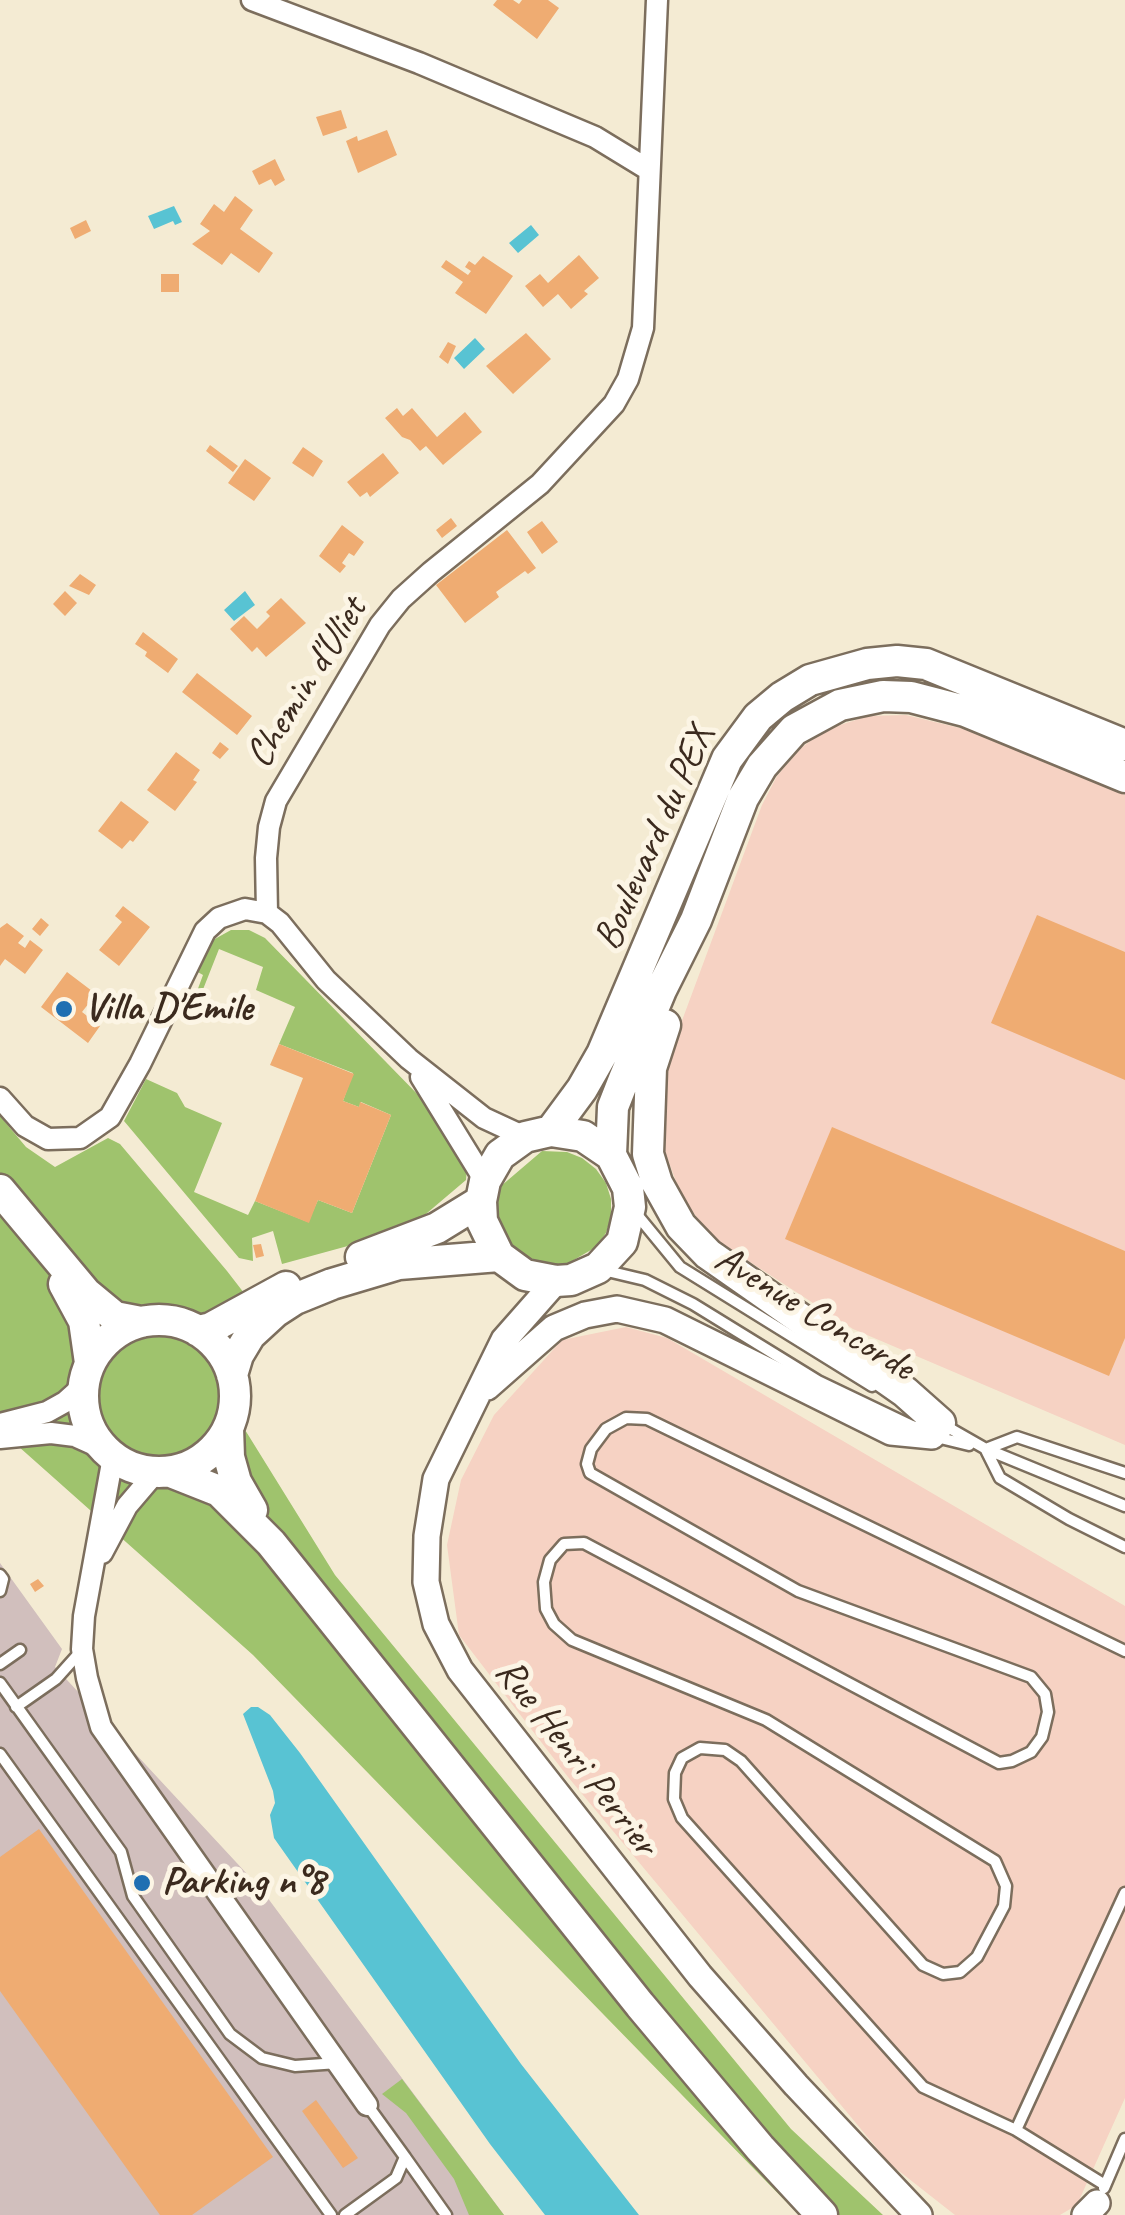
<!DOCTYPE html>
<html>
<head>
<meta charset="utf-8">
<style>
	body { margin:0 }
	canvas { display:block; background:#f4ebd3 }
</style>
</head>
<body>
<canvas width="1125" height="2215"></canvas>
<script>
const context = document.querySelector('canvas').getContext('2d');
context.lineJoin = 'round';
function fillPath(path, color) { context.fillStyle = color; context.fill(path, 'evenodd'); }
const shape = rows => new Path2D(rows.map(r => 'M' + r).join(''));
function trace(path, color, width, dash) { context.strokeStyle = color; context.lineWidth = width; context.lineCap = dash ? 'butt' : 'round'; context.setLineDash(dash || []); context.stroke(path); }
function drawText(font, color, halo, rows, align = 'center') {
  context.font = font + ' Caveat,sans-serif'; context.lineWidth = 10; context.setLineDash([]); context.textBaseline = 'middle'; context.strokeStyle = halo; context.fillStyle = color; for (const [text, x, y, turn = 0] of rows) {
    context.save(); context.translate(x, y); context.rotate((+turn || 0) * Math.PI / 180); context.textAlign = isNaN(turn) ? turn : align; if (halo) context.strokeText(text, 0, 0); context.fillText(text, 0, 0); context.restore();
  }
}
fillPath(shape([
	[906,715,964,729,1125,795,1125,1445,853,1329,710,1236,681,1195,660,1138,659,1101,667,1061,762,805,777,776,801,748,825,730,868,716],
	[626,1327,667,1338,1125,1606,1125,2098,1077,2205,1060,2215,955,2215,890,2164,568,1777,459,1635,447,1545,461,1480,494,1415,562,1340]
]), '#f6d2c3');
fillPath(shape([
	[0,1563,62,1649,55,1667,261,1889,504,2215,0,2215]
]), '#d1bfbd');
fillPath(shape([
	[231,930,249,930,265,938,427,1104,467,1168,466,1180,420,1219,366,1241,282,1264,273,1231,252,1238,253,1261,239,1258,124,1121,146,1079,177,1093,185,1107,222,1123,194,1192,248,1215,255,1201,308,1222,318,1200,352,1213,391,1115,361,1102,359,1107,343,1101,353,1073,279,1044,295,1007,256,990,263,967,219,949,200,997,196,994,203,975,196,971,213,940],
	[0,1116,26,1147,55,1167,108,1138,120,1144,227,1271,271,1328,252,1354,242,1425,335,1575,791,2129,883,2215,799,2215,253,1655,0,1430],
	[542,1151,567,1152,582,1158,596,1169,606,1183,611,1199,611,1217,606,1233,596,1247,567,1264,550,1265,533,1261,507,1241,500,1225,497,1208,501,1186],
	[402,2079,504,2215,469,2215,454,2179,406,2113,382,2094]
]), '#9fc36d');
fillPath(shape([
	[174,206,182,222,175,225,173,221,154,229,148,216],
	[531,225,539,235,518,253,509,243],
	[475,338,485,349,464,369,454,358],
	[245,591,255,605,234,621,224,610],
	[251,1707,258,1707,270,1715,300,1753,521,2064,639,2215,545,2215,490,2144,274,1838,270,1815,275,1803,273,1791,243,1714]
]), '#58c3d3');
fillPath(shape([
	[497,0,513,0,519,4,522,0,548,0,559,8,537,39,493,5],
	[341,110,347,128,323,136,316,117],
	[387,130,397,155,358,173,346,141,357,136,358,141],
	[275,159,285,180,275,186,271,179,259,185,252,171],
	[235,196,253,210,240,229,273,253,259,273,231,253,222,265,192,244,210,231,200,224,214,204,224,212],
	[86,220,91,231,75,239,70,228],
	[579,255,599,278,584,291,588,294,571,309,558,294,543,307,525,286,540,274,548,283],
	[483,256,513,276,486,314,455,293,463,282,441,267,446,260,468,275,471,271,465,267,469,261,475,265],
	[161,274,179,274,179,292,161,292],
	[526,333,551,359,513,394,486,366],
	[448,342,456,346,448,364,439,357],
	[397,408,403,416,412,408,437,437,465,412,482,432,443,465,426,446,420,451,410,440,402,437,385,418],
	[210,445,238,466,233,472,206,451],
	[303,447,323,461,313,477,292,463],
	[383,453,399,473,370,497,367,492,360,497,347,482],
	[245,459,271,478,254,501,228,483],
	[451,518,457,526,442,538,436,530],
	[542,521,558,542,542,554,527,532],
	[342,525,364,542,354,556,349,553,342,563,346,566,340,573,319,556],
	[507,530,536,568,528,574,525,571,496,592,499,597,465,623,436,585],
	[80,574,96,585,89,595,69,586],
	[65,591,77,603,65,616,53,604],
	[281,598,306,623,266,657,257,647,252,652,230,629,244,616,257,629,270,616,266,612],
	[143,632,178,659,168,673,145,656,147,652,135,644],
	[197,673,252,716,237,735,182,692],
	[220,742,229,749,220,759,212,753],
	[176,752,200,770,193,780,197,782,175,811,147,790],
	[121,801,149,822,133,842,130,840,122,849,98,831],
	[123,906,150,927,119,966,99,950,122,922,115,916],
	[1037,915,1125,952,1125,1080,991,1023],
	[41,918,49,925,40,936,32,929],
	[7,923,24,936,18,943,25,948,30,940,43,950,25,974,5,959,0,966,0,928],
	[67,972,96,994,82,1012,100,1026,88,1043,41,1007],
	[279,1044,354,1074,343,1101,359,1107,360,1102,391,1115,352,1213,318,1200,309,1223,255,1201,303,1078,270,1065],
	[832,1127,1125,1251,1125,1338,1109,1376,785,1239],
	[261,1244,264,1256,256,1258,253,1245],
	[38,1579,44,1586,35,1592,30,1584],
	[39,1829,273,2157,192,2215,160,2215,0,1991,0,1857],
	[316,2100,358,2158,343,2168,302,2111]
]), '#efac72');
const service = shape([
	[634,1211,680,1267,872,1386],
	[603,1270,645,1280,693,1304,818,1381,912,1426],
	[944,1425,986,1449,1125,1506],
	[932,1436,969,1445],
	[986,1449,1017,1437,1125,1473],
	[986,1450,1000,1478,1069,1519,1125,1547],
	[0,1575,3,1579,0,1591],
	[0,1664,20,1650],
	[0,1683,121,1852,133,1896,230,2034,262,2058,295,2066,338,2063],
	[16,1707,56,1679,82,1650],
	[0,1754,331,2215],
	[1016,2130,1125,1893],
	[405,2157,446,2215],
	[1105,2185,1016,2130,923,2087,682,1818,674,1799,675,1773,682,1758,700,1748,725,1750,741,1761,923,1965,943,1974,960,1972,977,1957,1004,1906,1006,1886,995,1861,766,1720,572,1640,554,1624,546,1609,544,1582,550,1560,564,1544,584,1543,999,1763,1012,1761,1031,1752,1042,1737,1048,1712,1045,1694,1031,1677,798,1591,590,1473,587,1464,591,1449,606,1429,626,1418,647,1419,1125,1651],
	[1104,2188,1125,2139],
	[345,2215,396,2178,405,2157,368,2106]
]);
const minor = shape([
	[252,0,419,63,595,137,649,170],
	[267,913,266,858,269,827,276,801,380,625,401,599,431,572,540,484,614,404,628,379,643,328,657,0],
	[421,1077,485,1181],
	[0,1098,25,1126,48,1139,80,1138,110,1117,140,1064,205,931,219,918,245,909,267,913,280,923,326,980,409,1059,484,1118,525,1137],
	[0,1424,47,1412,65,1402,84,1385],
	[0,1438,51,1433,75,1436,104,1449],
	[113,1457,84,1616,82,1649,87,1678,101,1727,367,2105],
	[102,1553,127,1506,156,1472]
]);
const tertiary = shape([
	[556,1281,504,1340,436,1479,427,1536,426,1582,436,1624,460,1670,700,1976,796,2085,919,2215],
	[487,1387,554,1328,585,1315,617,1309,665,1320,891,1432,932,1436],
	[1085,2215,1097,2203]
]);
const secondary = shape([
	[665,1025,651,1068,648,1154,657,1183,681,1226,708,1254,905,1392,940,1423],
	[551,1131,582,1089,602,1054,727,759,758,717,782,697,810,680,867,664,897,661,926,664,1125,745],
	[611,1155,613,1107,624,1079,661,990,696,920,743,798,762,766,794,730,840,705,883,696,911,697,965,711,1125,777],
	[0,1190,86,1293,115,1317,141,1322],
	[361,1257,437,1228,481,1201],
	[64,1284,84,1321,90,1363],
	'83 1396a76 76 0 1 1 152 0a76 76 0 1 1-152 0Z',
	[198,1331,211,1328,286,1287],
	[232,1375,238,1355,250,1335,275,1312,295,1299,332,1284,399,1264,499,1256,525,1275,556,1281,571,1280,598,1268,622,1242,630,1207,628,1188,611,1155,583,1136,551,1131,525,1137,500,1155,485,1181,481,1201,482,1221,499,1256],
	[228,1428,229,1457,236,1482,252,1510],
	[171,1472,219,1491,271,1543,640,2005,760,2148,822,2215]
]);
trace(service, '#7c6e5d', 15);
trace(minor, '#7c6e5d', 25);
trace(tertiary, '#7c6e5d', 30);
trace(secondary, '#7c6e5d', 35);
trace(service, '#fff', 10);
trace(minor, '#fff', 20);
trace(tertiary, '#fff', 25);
trace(secondary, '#fff', 30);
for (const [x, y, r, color] of [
	[64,1009,10,"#1f6fb2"],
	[142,1883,10,"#1f6fb2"]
]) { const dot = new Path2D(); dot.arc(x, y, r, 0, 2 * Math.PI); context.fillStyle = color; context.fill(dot); trace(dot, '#fcf5e5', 4); }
drawText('40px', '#3b2a1e', '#fcf5e5', [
	["Chemin d'Uliet",307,683,-58],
	["Boulevard du PEX",655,838,-66],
	["Avenue Concorde",814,1314,31],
	["Rue Henri Perrier",576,1758,52]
]);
drawText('bold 40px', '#3b2a1e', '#fcf5e5', [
	["Villa D'Emile",84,1009],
	["Parking n°8",162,1883]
], 'left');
</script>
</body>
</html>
